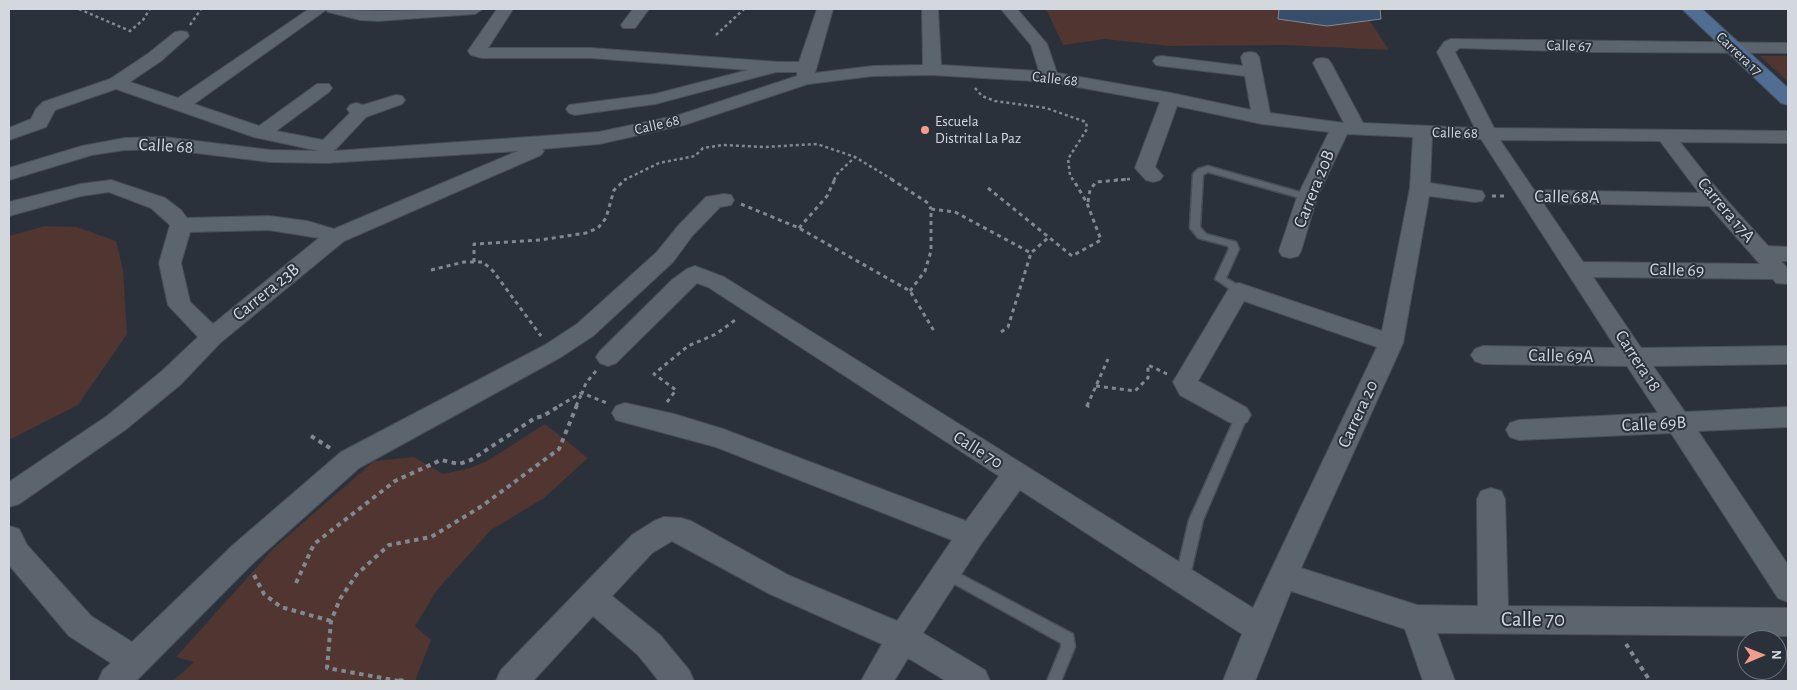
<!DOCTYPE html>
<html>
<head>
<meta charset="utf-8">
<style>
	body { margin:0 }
	#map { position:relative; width:1797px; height:690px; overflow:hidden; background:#2a313b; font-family:"Alegreya Sans",sans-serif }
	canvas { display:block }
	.frame { position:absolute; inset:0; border:10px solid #d3d8de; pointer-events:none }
	.north { position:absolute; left:1737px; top:630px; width:50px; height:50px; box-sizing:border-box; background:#2a313b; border:1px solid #6e747c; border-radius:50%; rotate:89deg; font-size:14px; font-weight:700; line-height:20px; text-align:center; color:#d3d8de }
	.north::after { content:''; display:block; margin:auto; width:18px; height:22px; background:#f49d8d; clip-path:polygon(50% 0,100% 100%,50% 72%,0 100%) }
</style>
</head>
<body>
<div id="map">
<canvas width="1797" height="690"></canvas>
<div class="frame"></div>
<div class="north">N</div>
</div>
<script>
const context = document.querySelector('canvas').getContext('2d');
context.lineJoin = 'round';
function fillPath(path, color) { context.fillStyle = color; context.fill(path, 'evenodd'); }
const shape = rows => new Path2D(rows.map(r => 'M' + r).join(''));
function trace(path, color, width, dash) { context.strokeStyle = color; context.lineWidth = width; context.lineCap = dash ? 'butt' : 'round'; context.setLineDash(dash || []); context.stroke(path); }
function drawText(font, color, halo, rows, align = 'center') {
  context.font = font + ' "Alegreya Sans",sans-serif'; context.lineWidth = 4; context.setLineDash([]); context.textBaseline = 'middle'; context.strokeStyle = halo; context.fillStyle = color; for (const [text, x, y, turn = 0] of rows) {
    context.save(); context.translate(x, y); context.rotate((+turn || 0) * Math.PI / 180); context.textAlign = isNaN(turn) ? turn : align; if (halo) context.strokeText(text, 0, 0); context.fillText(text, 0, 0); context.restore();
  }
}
fillPath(shape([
	[1046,9,1362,9,1389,50,1286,45,1169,46,1105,39,1063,45],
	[1760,56,1788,56,1788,82],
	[45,226,77,227,116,241,123,270,127,334,78,405,9,440,9,236],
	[545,424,588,458,544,498,491,530,437,590,415,626,431,640,415,681,173,681,194,662,176,657,274,548,374,461,414,457,443,474,470,468,487,461]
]), '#503530');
const building = shape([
	[1279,9,1380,9,1381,19,1327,26,1278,19,1279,9]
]);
fillPath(building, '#374d6a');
trace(building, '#808994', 1);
const lane = shape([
	[1208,166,1310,195,1312,197,1307,200,1208,172,1203,175,1200,227,1206,234,1236,242,1237,244,1239,249,1226,278,1243,288,1244,291,1243,294,1239,295,1215,279,1229,249,1228,246,1198,238,1190,228,1193,174,1198,169,1208,166],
	[1238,410,1242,412,1245,422,1203,520,1189,580,1187,584,1182,586,1177,584,1175,580,1189,520,1233,422,1232,415,1234,412,1238,410],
	[947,567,1073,634,1075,647,1061,681,1047,681,1061,647,1061,643,942,577,940,573,942,569,947,567]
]);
const street = shape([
	[309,9,378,11,483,9,475,14,378,21,360,20,328,12,326,10,194,104,259,126,317,84,329,84,332,88,329,92,276,131,323,140,350,113,347,109,350,105,356,103,363,105,396,95,402,96,405,100,402,104,366,117,334,151,599,132,679,115,797,76,797,72,776,72,655,104,575,115,569,113,566,109,569,105,655,94,748,70,591,58,482,58,471,55,468,51,497,9,513,9,488,48,591,48,778,62,799,62,817,9,833,9,815,73,873,66,923,65,922,9,938,9,941,65,1039,71,1031,45,1001,9,1017,9,1047,44,1057,73,1171,93,1251,110,1245,76,1162,66,1156,65,1153,61,1156,57,1162,56,1243,66,1241,57,1244,53,1250,52,1256,53,1259,57,1270,113,1344,123,1313,63,1316,59,1322,58,1328,59,1331,63,1363,123,1475,128,1437,52,1444,42,1451,39,1788,43,1788,53,1594,52,1459,48,1455,52,1494,128,1788,131,1788,143,1680,142,1722,195,1768,246,1788,247,1788,261,1781,261,1788,269,1788,284,1776,283,1773,279,1593,277,1641,348,1788,346,1788,364,1653,366,1685,412,1788,407,1788,427,1698,431,1788,565,1788,602,1778,598,1671,433,1519,440,1510,437,1506,430,1510,423,1519,420,1658,413,1627,366,1483,364,1475,361,1471,355,1475,349,1483,346,1616,348,1481,139,1432,137,1430,183,1475,190,1482,191,1485,196,1482,201,1475,202,1429,196,1403,343,1301,568,1417,605,1478,606,1477,499,1481,491,1491,488,1501,491,1505,499,1508,606,1788,608,1788,636,1437,633,1455,681,1423,681,1405,629,1291,591,1255,681,1223,681,1242,634,1020,490,981,544,923,633,985,670,990,681,946,681,908,658,894,681,861,681,882,644,770,594,672,541,652,553,612,596,660,635,689,670,694,681,659,681,638,655,593,616,533,681,496,681,501,670,632,535,654,521,664,517,681,518,691,521,790,576,897,621,952,540,716,447,616,420,612,413,616,406,625,403,674,414,723,429,966,521,999,476,708,287,697,283,616,363,608,366,600,363,596,357,600,351,673,279,687,269,695,266,724,277,1253,608,1377,347,1244,301,1198,381,1247,408,1251,415,1247,422,1238,425,1229,422,1180,395,1173,382,1231,285,1239,283,1382,331,1410,188,1413,137,1347,134,1317,197,1301,251,1298,256,1290,258,1282,256,1279,251,1297,197,1329,132,1262,124,1177,106,1155,167,1163,176,1160,180,1153,182,1146,180,1135,168,1160,102,1050,82,932,75,873,76,808,84,684,125,599,144,542,149,544,151,541,155,344,241,220,343,180,385,125,430,19,504,9,507,9,482,107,416,162,371,198,337,168,305,159,263,170,225,151,208,109,192,81,196,9,216,9,202,81,184,111,180,165,198,181,210,187,218,269,216,307,221,334,229,518,151,326,163,270,162,164,149,125,150,92,155,9,180,9,168,82,146,125,138,164,137,270,150,319,151,254,137,116,89,55,110,46,127,9,140,9,128,31,119,36,109,43,102,110,79,149,53,175,32,181,31,187,32,189,36,161,61,130,82,178,98,309,9],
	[1500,140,1660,141,1699,193,1534,190,1500,140],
	[1543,203,1709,206,1760,264,1583,262,1543,203],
	[269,230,319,238,213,324,190,302,181,263,190,232,269,230],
	[633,9,649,9,635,28,623,28,621,25,633,9],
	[724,194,731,195,734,200,731,205,720,207,692,236,673,262,593,336,561,357,359,468,253,563,136,681,98,681,103,670,111,663,69,636,9,565,9,526,19,529,27,545,91,616,132,642,233,545,341,452,545,345,577,324,657,252,678,226,706,197,724,194]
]);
const secondary = shape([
	[1682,9,1702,9,1788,88,1788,105,1781,103,1682,9]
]);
trace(lane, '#494e57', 3);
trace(street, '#494e57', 2);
trace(secondary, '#494e57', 2);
trace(shape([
	[79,9,130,31,143,20,150,9],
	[190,25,201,9],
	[716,35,744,9],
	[975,88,982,96,995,101,1046,108,1086,122,1087,129,1068,159,1070,175,1073,180],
	[624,180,659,163,695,156,703,148,723,145,764,147,817,144,855,157,893,180],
	[834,180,837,174,855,157],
	[1115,180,1132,179]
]), '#828890', 2.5, [3, 3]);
trace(shape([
	[891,179,928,203,931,209],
	[988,188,1072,256,1101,240,1087,203,1073,179],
	[1492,196,1505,196],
	[1088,202,1090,190,1096,182,1130,179],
	[741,204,799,228,910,291,934,331],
	[799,228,827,196,835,179],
	[474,262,474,244,540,240,586,233,598,228,606,218,614,190,626,179],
	[431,270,464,262,483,262,493,271,541,336],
	[910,291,925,271,931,251,931,209,955,212,1031,253,1050,236],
	[1001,332,1008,327,1031,253],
	[596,371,586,383,582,393,607,403],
	[1096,386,1135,391,1148,378,1148,365,1167,374],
	[667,402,676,390,654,374,688,346,716,334,738,318],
	[559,406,581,393],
	[576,406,582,393],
	[1087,406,1108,359]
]), '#828890', 3, [4, 4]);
trace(shape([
	[1087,407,1088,405],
	[311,436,330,448],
	[254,575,264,594,281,607,331,621],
	[296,583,314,544,395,481,441,460,459,464,471,460,535,418,543,416,561,405],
	[1626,644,1650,681],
	[399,680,405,681],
	[399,681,327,668,331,621,340,599,357,574,389,545,431,537,482,506,559,449,577,405]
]), '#828890', 4, [4.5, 4.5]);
fillPath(lane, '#5c646e');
fillPath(street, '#5c646e');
fillPath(secondary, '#506e94');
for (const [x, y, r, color] of [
	[925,130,5,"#f49d8d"]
]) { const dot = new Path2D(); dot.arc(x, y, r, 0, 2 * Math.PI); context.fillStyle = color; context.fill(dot); trace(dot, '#2a313b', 2); }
drawText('15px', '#d3d8de', '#2a313b', [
	["Calle 67",1569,46,1],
	["Carrera 17",1739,54,43],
	["Calle 68",1055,79,6],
	["Calle 68",657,125,-13],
	["Calle 68",1455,133,1]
]);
drawText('15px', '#d3d8de', '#2a313b', [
	["Escuela",935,121],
	["Distrital La Paz",935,138]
], 'left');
drawText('18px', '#d3d8de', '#2a313b', [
	["Calle 68",166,146,3],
	["Carrera 20B",1314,189,-68],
	["Calle 68A",1567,197,1],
	["Carrera 17A",1726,210,50],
	["Calle 69",1677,270,1],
	["Carrera 23B",266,292,-39],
	["Calle 69A",1561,356,1],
	["Carrera 18",1638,361,57],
	["Carrera 20",1358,414,-65],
	["Calle 69B",1654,424,-3],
	["Calle 70",978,450,32]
]);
drawText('21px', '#d3d8de', '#2a313b', [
	["Calle 70",1533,620]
]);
</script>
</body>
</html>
